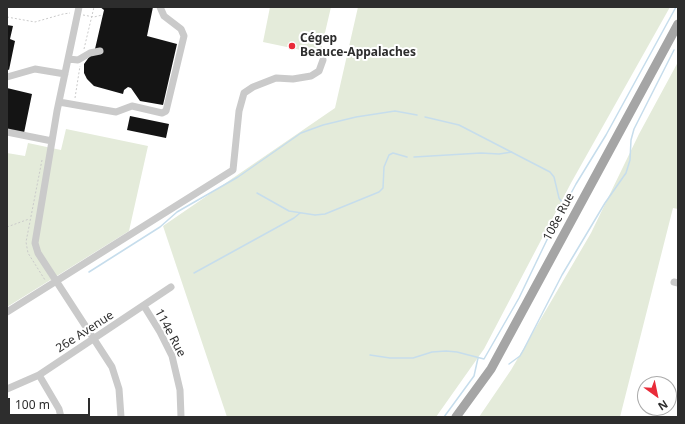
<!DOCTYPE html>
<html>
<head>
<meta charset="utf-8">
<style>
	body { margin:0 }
	#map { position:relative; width:685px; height:424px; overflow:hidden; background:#fff; font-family:"Noto Sans",sans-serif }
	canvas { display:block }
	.frame { position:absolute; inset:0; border:8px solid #2d2d2d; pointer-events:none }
	.north { position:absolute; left:637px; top:376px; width:40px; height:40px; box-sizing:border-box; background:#fff; border:1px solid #ababab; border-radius:50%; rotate:147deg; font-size:11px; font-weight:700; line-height:16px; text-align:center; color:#2d2d2d }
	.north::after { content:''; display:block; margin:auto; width:14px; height:18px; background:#e92b39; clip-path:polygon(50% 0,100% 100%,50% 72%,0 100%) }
	.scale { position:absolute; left:8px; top:398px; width:82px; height:18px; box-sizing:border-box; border:2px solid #2d2d2d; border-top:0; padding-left:5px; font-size:12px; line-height:14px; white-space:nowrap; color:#2d2d2d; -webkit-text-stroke:3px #fff; paint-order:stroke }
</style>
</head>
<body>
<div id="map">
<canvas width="685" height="424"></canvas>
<div class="frame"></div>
<div class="north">N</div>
<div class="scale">100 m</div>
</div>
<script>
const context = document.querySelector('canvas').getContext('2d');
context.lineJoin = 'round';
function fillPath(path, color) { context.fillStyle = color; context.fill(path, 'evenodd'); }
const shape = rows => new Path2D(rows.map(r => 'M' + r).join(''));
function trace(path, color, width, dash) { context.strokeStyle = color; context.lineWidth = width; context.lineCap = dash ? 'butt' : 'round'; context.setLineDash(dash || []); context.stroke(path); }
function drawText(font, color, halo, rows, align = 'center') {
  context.font = font + ' "Noto Sans",sans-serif'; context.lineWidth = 4; context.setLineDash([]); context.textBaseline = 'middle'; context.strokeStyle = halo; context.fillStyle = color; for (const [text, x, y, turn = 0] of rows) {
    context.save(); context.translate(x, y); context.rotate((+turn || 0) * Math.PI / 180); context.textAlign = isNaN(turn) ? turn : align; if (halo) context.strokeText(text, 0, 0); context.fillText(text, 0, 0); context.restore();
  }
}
fillPath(shape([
	[270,7,331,7,320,54,263,42],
	[358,7,670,7,571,183,484,349,436,417,227,417,163,226,335,108],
	[678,62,678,209,673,208,620,417,479,417,511,370,591,233,639,134],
	[66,129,148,146,129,231,7,307,7,153,25,156,28,143,61,150]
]), '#e4ebda');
trace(shape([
	[678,45,678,44],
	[425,117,459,125,550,172,554,177,559,198,564,205],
	[414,157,481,153,499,154,512,152],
	[257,193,289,211,315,215,325,214,379,192,383,188,384,167,389,155,393,153,407,157],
	[89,272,160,227,177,212,238,177,301,133,323,125,356,117,395,111,417,115],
	[194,273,294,218,300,213],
	[370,355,390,358,413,358,432,352,446,351,457,352,484,359,519,298,556,221,576,184,606,135,676,7],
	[509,364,520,356,524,349,562,275,605,203,626,173,630,160,631,140,634,129,674,50],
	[444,417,474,376,478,358]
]), '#c6ddec', 1.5);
fillPath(shape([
	[100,7,153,7,147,36,177,44,163,105,140,101,131,88,128,87,124,90,123,94,94,86,87,79,84,73,84,64,95,49,104,10],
	[7,25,13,26,10,39,15,41,9,70,7,69],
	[7,88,32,94,24,133,7,129],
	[130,116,169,124,166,138,127,130]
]), '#141414');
trace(shape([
	[83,15,94,17,102,15],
	[7,17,35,22,63,14,70,13],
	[84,49,94,7],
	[75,98,80,66],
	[42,160,26,242,28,253,45,280],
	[7,227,29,219]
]), '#cacaca', 1, [2, 2]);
trace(shape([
	[79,7,57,111,35,243,38,253,112,367,119,389,121,417],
	[68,59,78,60,90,53,100,51],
	[7,77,35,69,65,74],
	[59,102,116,112,132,106,162,113,166,111,184,36,181,29,164,16,160,7],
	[7,132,52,141],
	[674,282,678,283],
	[144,306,160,332,172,356,180,390,181,417],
	[7,312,233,170,239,111,244,93,253,87,276,78,293,79,311,76,319,71,323,60],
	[39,375,59,409,61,417],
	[7,389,39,375,171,287]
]), '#cacaca', 7);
trace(shape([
	[456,417,491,369,678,24]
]), '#a5a5a5', 9);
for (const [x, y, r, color] of [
	[292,46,4,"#e92b39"]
]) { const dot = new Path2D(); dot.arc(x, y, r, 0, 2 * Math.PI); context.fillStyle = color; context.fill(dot); trace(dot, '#fff', 1.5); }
drawText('bold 12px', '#2d2d2d', '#fff', [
	["Cégep",300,39],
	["Beauce-Appalaches",300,53]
], 'left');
drawText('12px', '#2d2d2d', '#fff', [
	["108e Rue",559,217,-62],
	["26e Avenue",85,332,-33],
	["114e Rue",170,333,62]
]);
</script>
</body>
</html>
